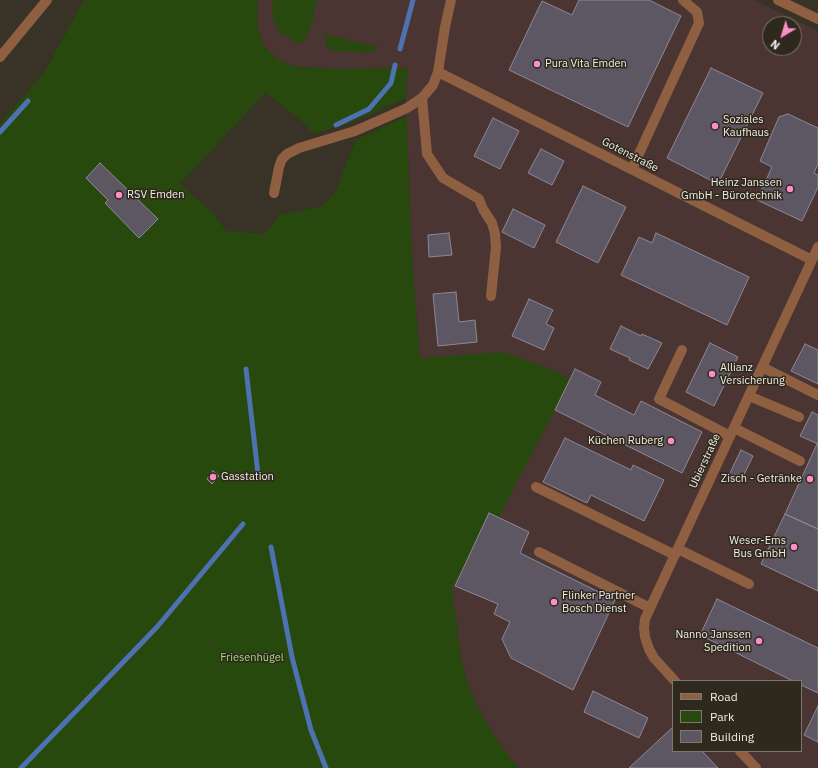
<!DOCTYPE html>
<html>
<head>
<meta charset="utf-8">
<style>
	body { margin:0 }
	#map { position:relative; width:818px; height:768px; overflow:hidden; background:#393227; font-family:"IBM Plex Sans",sans-serif }
	canvas { display:block }
	.legend { position:absolute; left:672px; top:680px; width:130px; height:72px; box-sizing:border-box; background:#2f281d; border:1px solid #7d776d; margin:0; padding:5px 7px; list-style:none; font-size:12px; color:#f1ede5 }
	.legend li { display:flex; align-items:center; gap:8px; height:20px }
	.legend b { width:20px; border:1px solid #7d776d }
	.north { position:absolute; left:762px; top:16px; width:40px; height:40px; box-sizing:border-box; background:#2f281d; border:1px solid #7d776d; border-radius:50%; rotate:218deg; font-size:11px; font-weight:700; line-height:16px; text-align:center; color:#f1ede5 }
	.north::after { content:''; display:block; margin:auto; width:14px; height:18px; background:#fb8fc5; clip-path:polygon(50% 0,100% 100%,50% 72%,0 100%) }
</style>
</head>
<body>
<div id="map">
<canvas width="818" height="768"></canvas>
<ul class="legend">
<li><b style="height:5px;background:#8f5f42"></b>Road</li>
<li><b style="height:11px;background:#28490d"></b>Park</li>
<li><b style="height:11px;background:#5d5663"></b>Building</li>
</ul>
<div class="north">N</div>
</div>
<script>
const context = document.querySelector('canvas').getContext('2d');
context.lineJoin = 'round';
function fillPath(path, color) { context.fillStyle = color; context.fill(path, 'evenodd'); }
const shape = rows => new Path2D(rows.map(r => 'M' + r).join(''));
function trace(path, color, width, dash) { context.strokeStyle = color; context.lineWidth = width; context.lineCap = dash ? 'butt' : 'round'; context.setLineDash(dash || []); context.stroke(path); }
function drawText(font, color, halo, rows, align = 'center') {
  context.font = font + ' "IBM Plex Sans",sans-serif'; context.lineWidth = 3; context.setLineDash([]); context.textBaseline = 'middle'; context.strokeStyle = halo; context.fillStyle = color; for (const [text, x, y, turn = 0] of rows) {
    context.save(); context.translate(x, y); context.rotate((+turn || 0) * Math.PI / 180); context.textAlign = isNaN(turn) ? turn : align; if (halo) context.strokeText(text, 0, 0); context.fillText(text, 0, 0); context.restore();
  }
}
fillPath(shape([
	[258,0,754,0,818,31,818,768,519,768,510,758,493,734,481,713,468,685,462,663,422,392,412,257,407,131,406,98,408,68,334,69,293,66,278,60,262,44,257,22],
	[770,24,794,24,794,48,770,48],
	[673,681,801,681,801,751,673,751]
]), '#4a3533');
fillPath(shape([
	[84,0,258,0,257,22,262,44,278,60,293,66,334,69,408,68,406,98,350,123,313,134,306,125,266,92,180,184,214,214,226,231,265,234,279,215,305,210,324,205,335,193,356,140,407,116,407,131,412,257,420,358,504,352,555,371,570,379,555,410,511,493,499,518,488,514,455,586,451,585,462,663,468,685,481,713,493,734,510,758,519,768,0,768,0,124,45,71],
	[273,0,317,0,310,30,306,38,299,44,280,33,272,16],
	[324,34,378,47,371,53,337,51,327,48]
]), '#28490d');
trace(shape([
	[400,49,413,0],
	[336,125,369,109,391,83,395,65],
	[0,132,28,101],
	[246,369,258,474],
	[271,547,292,657,311,730,326,768],
	[21,768,157,627,243,524]
]), '#4d71b1', 5);
const building = shape([
	[579,0,649,0,681,16,628,127,509,70,542,1,572,15,579,0],
	[711,68,763,93,718,184,667,158,711,68],
	[788,114,818,128,818,164,814,173,818,175,818,187,802,221,757,200,772,167,760,161,779,117,788,114],
	[493,118,519,131,500,169,474,156,493,118],
	[541,149,564,161,552,185,528,173,541,149],
	[100,163,158,219,139,238,105,203,108,200,86,178,100,163],
	[583,186,626,207,598,263,556,242,583,186],
	[513,209,545,225,534,248,502,232,513,209],
	[449,233,452,255,429,257,428,235,449,233],
	[656,233,749,277,727,325,621,275,639,237,652,243,656,233],
	[456,292,459,322,475,320,477,342,438,346,433,294,456,292],
	[529,299,553,310,546,324,554,328,544,350,512,336,529,299],
	[621,326,641,336,642,334,662,343,648,369,629,360,630,358,610,349,621,326],
	[710,343,738,357,714,406,686,392,710,343],
	[805,344,818,350,818,384,791,371,805,344],
	[575,369,601,382,595,395,634,415,641,401,702,432,682,473,555,410,575,369],
	[812,412,818,415,818,444,800,436,812,412],
	[565,438,631,470,633,465,664,480,644,521,591,495,587,503,543,482,565,438],
	[817,444,818,444,818,529,785,514,817,444],
	[741,450,753,456,740,483,728,477,741,450],
	[213,471,219,476,212,484,207,479,213,471],
	[489,513,529,532,520,553,615,600,573,690,511,658,502,639,510,622,494,614,498,604,455,586,489,513],
	[785,514,818,529,818,591,761,564,785,514],
	[717,599,818,648,818,693,801,685,801,681,793,681,700,635,717,599],
	[593,691,648,718,639,738,584,712,593,691],
	[818,706,818,742,804,735,818,706],
	[673,727,673,751,702,751,718,768,629,768,673,727]
]);
fillPath(building, '#5d5663');
trace(building, '#8f8795', 1);
trace(shape([
	[778,0,818,19],
	[0,57,47,0],
	[438,72,812,260],
	[422,98,427,154,443,178,479,199,483,209,492,223,495,234,496,247,491,296],
	[632,169,699,23,697,12,683,0],
	[274,193,279,167,282,159,287,154,299,148,355,131,387,117,407,108,422,98,433,85,438,72,445,27,451,0],
	[682,350,659,399,730,436],
	[762,367,818,395],
	[749,396,799,417],
	[734,428,800,461],
	[536,487,675,555],
	[678,549,749,584],
	[539,552,650,608],
	[675,681,654,658,649,649,645,637,644,627,645,619,818,247],
	[740,751,756,768]
]), '#8f5f42', 10);
for (const [x, y, r, color] of [
	[537,64,4,"#fb8fc5"],
	[715,126,4,"#fb8fc5"],
	[790,189,4,"#fb8fc5"],
	[119,195,4,"#fb8fc5"],
	[712,374,4,"#fb8fc5"],
	[671,441,4,"#fb8fc5"],
	[213,477,4,"#fb8fc5"],
	[810,479,4,"#fb8fc5"],
	[794,547,4,"#fb8fc5"],
	[554,602,4,"#fb8fc5"],
	[759,641,4,"#fb8fc5"]
]) { const dot = new Path2D(); dot.arc(x, y, r, 0, 2 * Math.PI); context.fillStyle = color; context.fill(dot); trace(dot, '#2f281d', 1.5); }
drawText('11px', '#f1ede5', '#2f281d', [
	["Pura Vita Emden",545,64],
	["Soziales",723,120],
	["Kaufhaus",723,133],
	["Heinz Janssen",782,183,"right"],
	["GmbH - Bürotechnik",782,196,"right"],
	["RSV Emden",127,195],
	["Allianz",720,368],
	["Versicherung",720,381],
	["Küchen Ruberg",663,441,"right"],
	["Gasstation",221,477],
	["Zisch - Getränke",802,479,"right"],
	["Weser-Ems",786,541,"right"],
	["Bus GmbH",786,554,"right"],
	["Flinker Partner",562,596],
	["Bosch Dienst",562,609],
	["Nanno Janssen",751,635,"right"],
	["Spedition",751,648,"right"]
], 'left');
drawText('11px', '#f1ede5', '#2f281d', [
	["Gotenstraße",630,155,27],
	["Ubierstraße",705,461,-65]
]);
drawText('11px', '#a2dd7e', '#2f281d', [
	["Friesenhügel",252,658]
]);
</script>
</body>
</html>
